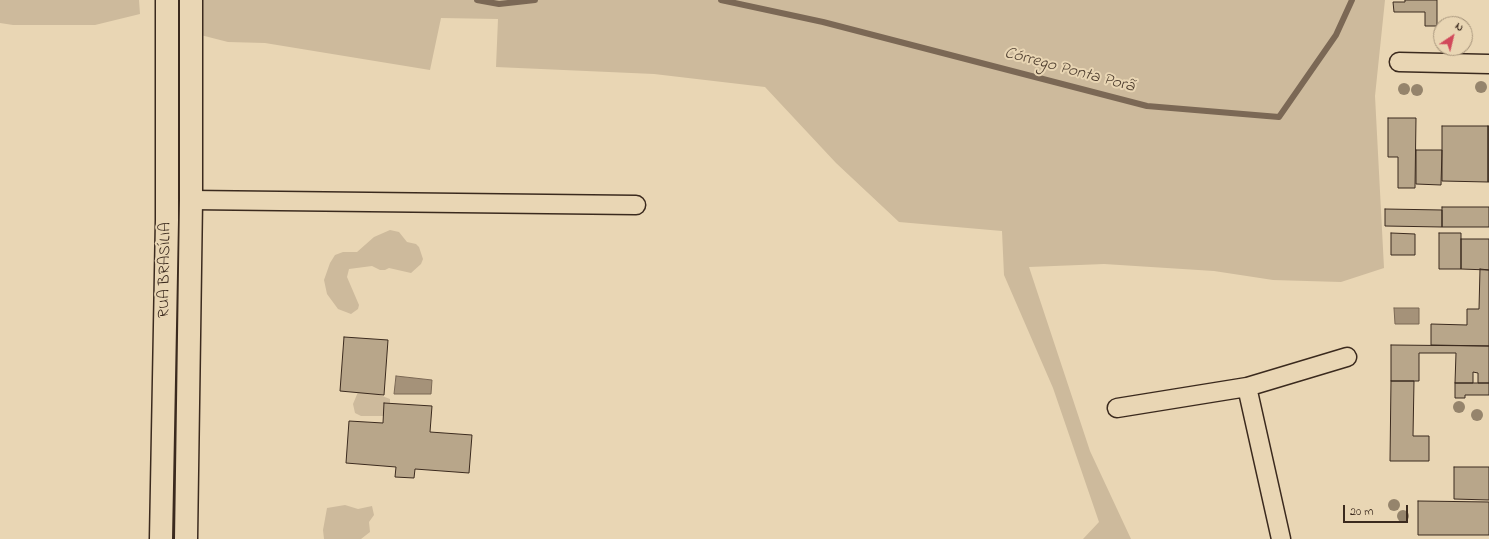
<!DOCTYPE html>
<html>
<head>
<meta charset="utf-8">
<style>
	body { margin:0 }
	#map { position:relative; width:1489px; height:539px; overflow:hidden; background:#e9d6b4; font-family:"Indie Flower",sans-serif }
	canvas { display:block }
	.north { position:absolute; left:1433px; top:16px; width:40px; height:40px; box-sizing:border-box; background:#e9d6b4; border:1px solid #a39178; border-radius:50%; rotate:35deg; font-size:11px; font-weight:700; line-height:16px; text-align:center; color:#3b2a1e }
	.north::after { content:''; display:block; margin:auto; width:14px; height:18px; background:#d1495b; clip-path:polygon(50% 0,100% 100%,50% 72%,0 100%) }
	.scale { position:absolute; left:1343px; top:505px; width:65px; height:18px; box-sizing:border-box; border:2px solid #3b2a1e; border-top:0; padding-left:5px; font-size:12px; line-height:14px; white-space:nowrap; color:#3b2a1e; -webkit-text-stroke:3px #e9d6b4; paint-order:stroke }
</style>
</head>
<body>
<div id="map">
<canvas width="1489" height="539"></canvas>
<div class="north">N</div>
<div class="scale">20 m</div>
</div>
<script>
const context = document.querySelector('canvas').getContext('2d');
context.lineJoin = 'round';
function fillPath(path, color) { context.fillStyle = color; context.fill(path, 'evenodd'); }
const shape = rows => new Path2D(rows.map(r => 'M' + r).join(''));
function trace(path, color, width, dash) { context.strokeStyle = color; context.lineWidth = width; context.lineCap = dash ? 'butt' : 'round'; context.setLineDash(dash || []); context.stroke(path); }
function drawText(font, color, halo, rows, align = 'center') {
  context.font = font + ' "Indie Flower",sans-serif'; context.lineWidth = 4; context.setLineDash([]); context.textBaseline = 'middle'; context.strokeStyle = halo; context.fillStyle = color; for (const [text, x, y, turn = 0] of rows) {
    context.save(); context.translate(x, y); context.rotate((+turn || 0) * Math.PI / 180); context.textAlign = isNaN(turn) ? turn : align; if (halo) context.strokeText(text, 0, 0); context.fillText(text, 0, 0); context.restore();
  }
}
fillPath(shape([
	[0,0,139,0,140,14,95,25,13,25,0,23],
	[187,0,1385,0,1375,96,1384,268,1341,282,1273,280,1214,271,1104,264,1029,267,1090,451,1131,539,1083,539,1099,522,1053,388,1004,275,1002,231,899,222,836,163,765,87,654,74,496,67,498,19,441,18,430,70,265,43,228,42,181,30],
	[390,230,399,232,407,242,416,244,419,247,423,259,421,264,411,273,389,268,385,270,380,270,372,266,349,269,347,277,359,305,358,309,351,314,338,309,327,294,324,280,330,263,335,255,343,252,357,252,374,237],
	[358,392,372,392,390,399,390,408,386,416,361,416,355,413,353,404],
	[345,505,358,509,372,506,374,515,369,522,370,532,361,539,324,539,323,530,327,508]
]), '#cdba9c');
const water = shape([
	[1394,308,1419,308,1419,324,1395,324,1394,308],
	[396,376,432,380,431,394,394,394,396,376]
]);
fillPath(water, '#a59279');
trace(water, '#7b6855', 1);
trace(shape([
	[477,0,499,4,535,0],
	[721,0,823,22,1147,106,1279,117,1336,35,1352,0]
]), '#7b6855', 6);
const building = shape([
	[1405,0,1437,0,1437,26,1425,26,1425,12,1394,12,1393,2,1405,2,1405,0],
	[1388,118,1416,118,1415,188,1398,188,1398,157,1388,157,1388,118],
	[1442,126,1488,126,1488,182,1442,181,1442,126],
	[1488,126,1489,126,1489,182,1488,182,1488,126],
	[1416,150,1442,150,1441,185,1416,184,1416,150],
	[1442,207,1489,207,1489,227,1442,227,1442,207],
	[1385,209,1442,210,1442,227,1385,226,1385,209],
	[1391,233,1415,234,1415,255,1391,255,1391,233],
	[1439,233,1461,233,1461,269,1439,269,1439,233],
	[1461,239,1489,239,1489,270,1461,269,1461,239],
	[1480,269,1489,270,1489,346,1431,345,1431,324,1467,325,1467,309,1479,309,1480,269],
	[344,337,388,340,384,395,340,391,344,337],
	[1391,345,1489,346,1489,383,1478,383,1478,373,1473,372,1473,383,1455,383,1456,353,1419,353,1419,381,1391,381,1391,345],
	[1391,381,1414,381,1413,436,1429,436,1429,461,1390,461,1391,381],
	[1455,383,1489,383,1489,395,1465,395,1465,398,1455,398,1455,383],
	[384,403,432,406,430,432,472,435,469,473,415,469,414,478,395,477,396,467,346,463,349,421,383,423,384,403],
	[1454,467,1489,467,1489,500,1454,499,1454,467],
	[1418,501,1489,502,1489,535,1418,535,1418,501]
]);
fillPath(building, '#b8a68a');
trace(building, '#3b2a1e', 1);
const street = shape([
	[1399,62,1489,64],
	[191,200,636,205],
	[1247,387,1281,539],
	[1117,408,1247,387,1347,357]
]);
const secondary = shape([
	[161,539,167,220,167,0],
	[186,539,191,200,191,0]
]);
trace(street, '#3b2a1e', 21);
trace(secondary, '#3b2a1e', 25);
trace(street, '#e9d6b4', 18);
trace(secondary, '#e9d6b4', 22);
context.fillStyle = '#95846c';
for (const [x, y] of [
	[1481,87],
	[1404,89],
	[1417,90],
	[1459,407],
	[1477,415],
	[1394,505],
	[1403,516]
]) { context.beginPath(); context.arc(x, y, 6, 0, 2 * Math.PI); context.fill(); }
drawText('16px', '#3b2a1e', '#e9d6b4', [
	["RUA BRASÍLIA",166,270,-89]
]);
drawText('italic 17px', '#503f30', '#e9d6b4', [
	["Córrego Ponta Porã",1069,71,15]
]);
</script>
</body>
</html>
